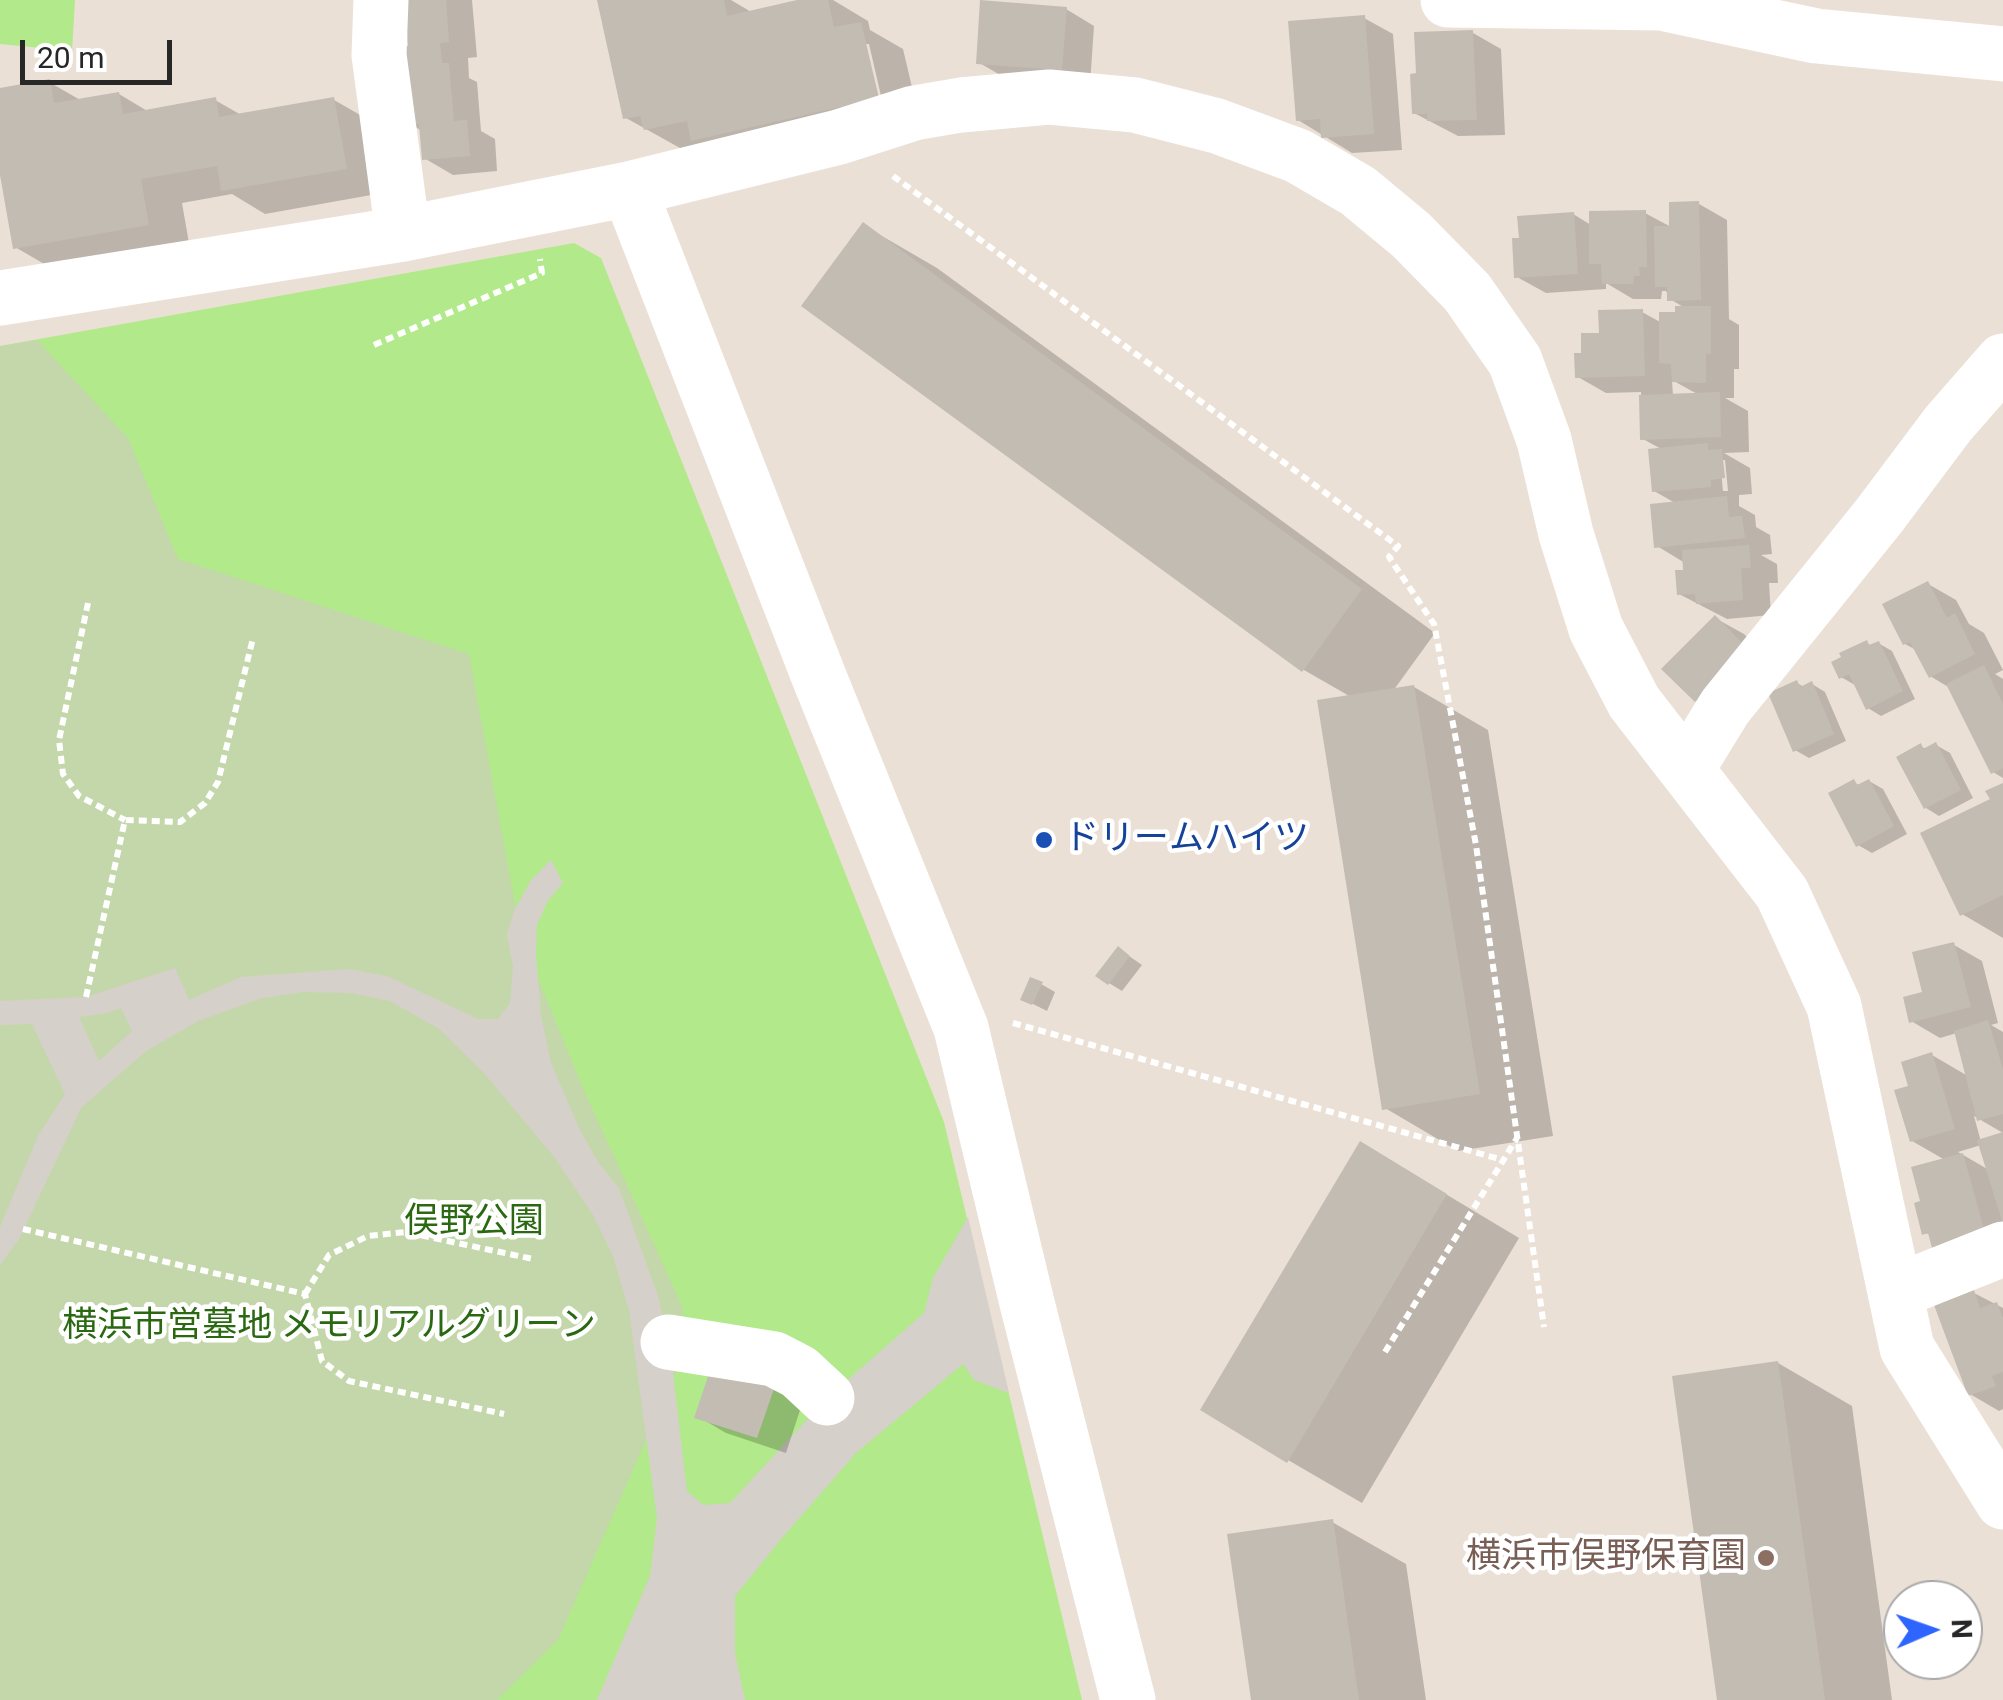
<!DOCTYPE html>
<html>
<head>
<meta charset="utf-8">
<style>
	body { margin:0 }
	#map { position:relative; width:2003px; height:1700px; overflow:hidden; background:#ebe0d6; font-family:Roboto,sans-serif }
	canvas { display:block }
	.north { position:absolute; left:1883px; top:1580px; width:100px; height:100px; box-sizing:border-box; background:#fff; border:2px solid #a9a9a9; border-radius:50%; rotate:88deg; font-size:28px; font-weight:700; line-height:40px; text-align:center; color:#272727 }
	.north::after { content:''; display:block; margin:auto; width:35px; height:45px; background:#2f65ff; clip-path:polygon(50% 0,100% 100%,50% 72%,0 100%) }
	.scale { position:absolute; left:20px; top:40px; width:152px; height:45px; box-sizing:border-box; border:5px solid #272727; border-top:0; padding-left:12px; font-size:30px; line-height:35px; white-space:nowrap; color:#272727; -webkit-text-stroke:8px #fff; paint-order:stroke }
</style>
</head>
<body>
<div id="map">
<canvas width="2003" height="1700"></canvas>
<div class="north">N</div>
<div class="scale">20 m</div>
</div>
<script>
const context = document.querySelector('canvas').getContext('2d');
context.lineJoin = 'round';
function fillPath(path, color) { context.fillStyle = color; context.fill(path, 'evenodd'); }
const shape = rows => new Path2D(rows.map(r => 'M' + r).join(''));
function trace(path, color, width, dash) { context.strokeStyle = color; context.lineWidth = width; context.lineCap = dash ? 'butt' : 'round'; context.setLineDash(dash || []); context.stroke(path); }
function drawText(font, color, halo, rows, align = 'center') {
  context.font = font + ' Roboto,"Noto Sans JP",sans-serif'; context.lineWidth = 9; context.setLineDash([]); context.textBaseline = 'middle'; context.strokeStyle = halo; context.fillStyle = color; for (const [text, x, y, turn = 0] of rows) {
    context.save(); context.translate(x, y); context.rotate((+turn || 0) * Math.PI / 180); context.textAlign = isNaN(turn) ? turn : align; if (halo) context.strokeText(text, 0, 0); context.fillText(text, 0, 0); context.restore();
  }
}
fillPath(shape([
	[0,0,75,0,72,51,0,44],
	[574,243,601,258,944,1122,1082,1700,0,1700,0,346]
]), '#b2e98b');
fillPath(shape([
	[37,340,128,438,178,559,469,654,521,937,582,1086,683,1308,680,1363,558,1640,497,1700,0,1700,0,346]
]), '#c4d7ab');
fillPath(shape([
	[551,860,563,883,547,902,537,925,536,952,541,1016,551,1063,580,1130,598,1162,619,1188,659,1299,672,1365,687,1491,703,1505,730,1503,827,1398,924,1313,933,1278,968,1217,1009,1393,974,1380,963,1364,856,1453,782,1538,735,1596,735,1653,745,1700,597,1700,650,1576,657,1518,629,1310,613,1256,593,1215,555,1158,484,1073,438,1028,390,1001,351,993,304,992,262,998,198,1021,146,1051,81,1108,19,1239,0,1265,0,1227,38,1136,65,1094,32,1024,0,1025,0,1001,86,997,175,968,189,1000,241,977,349,969,387,976,478,1019,498,1019,510,1003,513,967,507,934,515,909,531,880],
	[121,1008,132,1031,99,1061,79,1017,107,1013]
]), '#d6d0ca');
fillPath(shape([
	[407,0,472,0,477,57,468,58,469,78,477,82,481,131,495,139,497,171,453,175,424,158,422,131,409,123,411,48],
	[599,0,731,0,753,13,809,0,833,0,868,21,870,30,903,49,920,121,689,153,626,118],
	[864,44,869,44,884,109,879,111],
	[1066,9,1094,26,1090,85,1007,79,978,62],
	[1364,18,1393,34,1402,150,1352,153,1298,120],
	[1473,33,1501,49,1505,135,1458,136,1414,113],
	[49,82,82,101,119,94,149,112,215,100,243,116,334,100,376,124,388,192,265,214,232,194,182,203,190,249,58,272,15,247,0,160,0,91],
	[1699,204,1727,220,1729,319,1739,325,1739,369,1734,369,1734,398,1725,398,1748,411,1749,452,1724,453,1750,468,1752,494,1739,495,1739,506,1755,515,1756,527,1770,535,1772,554,1761,555,1777,564,1778,583,1769,583,1771,615,1727,619,1679,594,1686,572,1685,563,1657,546,1677,504,1654,491,1663,450,1643,439,1641,392,1606,393,1578,377,1584,355,1602,335,1642,312,1662,323,1685,308,1670,299,1666,291,1662,291,1661,299,1633,299,1606,283,1606,289,1546,293,1517,277,1573,214,1591,225,1645,213,1671,227],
	[1672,380,1699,395,1673,396],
	[1720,460,1725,460,1728,491,1723,491],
	[863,225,937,268,1435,633,1393,691,1414,687,1488,730,1553,1136,1458,1151,1385,1108,1351,697,1304,670],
	[1928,584,1956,600,1969,624,1984,633,2003,670,1995,674,2003,679,2003,778,1993,772,1950,688,1930,676,1918,651,1905,644],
	[1715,618,1744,634,1775,666,1725,717,1696,700],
	[1867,643,1872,646,1878,643,1892,651,1915,699,1881,716,1868,708,1855,685,1841,677],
	[1797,683,1804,687,1812,684,1825,692,1846,741,1809,758,1795,750],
	[1936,745,1950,753,1973,798,1939,816,1926,808,1921,746,1927,750],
	[1869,781,1883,789,1907,834,1872,853,1858,845,1854,782,1860,786],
	[2003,786,2003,938,1962,914,1993,801],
	[1954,945,1982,961,1998,1023,1991,1025,2003,1032,2003,1133,1974,1116,1981,1142,2003,1135,2003,1252,1925,1233,1923,1202,1945,1160,1912,1141,1911,1088,1932,1055,1966,1075,1957,1033,1940,1038,1911,1021],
	[1981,1145,1989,1170,1958,1152],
	[1119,949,1142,965,1122,991,1109,983],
	[1041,984,1055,992,1047,1011,1023,999],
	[1434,1187,1519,1238,1362,1503,1288,1460],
	[1974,1293,2003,1308,2003,1409,1999,1411,1970,1394],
	[1778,1363,1852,1406,1892,1700,1719,1700],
	[714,1365,803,1401,786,1453,726,1433,697,1416],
	[1332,1522,1406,1564,1426,1700,1254,1700]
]), '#0003');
fillPath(shape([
	[405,0,446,0,449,42,440,43,442,63,449,63,454,121,467,120,470,156,422,160,419,124,407,125,401,46,408,46],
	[597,0,724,0,727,16,797,0,828,0,834,27,861,22,879,98,691,141,687,121,644,130,640,116,623,119],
	[980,0,1067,7,1062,70,976,64],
	[1365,15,1374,134,1321,138,1320,119,1296,121,1288,21],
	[1473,30,1477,120,1427,121,1427,114,1412,114,1410,74,1416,73,1414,32],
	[50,79,54,103,119,92,123,114,216,97,219,117,334,97,347,169,221,191,217,166,141,179,149,225,13,249,0,175,0,88],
	[1699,201,1701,300,1667,301,1667,287,1655,287,1654,226,1669,226,1669,202],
	[1646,210,1647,267,1639,267,1640,276,1634,276,1633,284,1602,284,1601,264,1589,264,1589,211],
	[1574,212,1578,274,1514,278,1512,238,1519,238,1517,216],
	[863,222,1362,589,1302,672,801,306],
	[1675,306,1711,306,1711,354,1706,354,1706,383,1672,382,1671,364,1659,363,1659,312,1675,312],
	[1643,309,1645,376,1575,378,1574,353,1581,353,1581,333,1599,333,1598,310],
	[1720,392,1721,437,1640,440,1639,395],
	[1708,443,1708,450,1722,449,1725,478,1711,480,1711,487,1652,492,1648,449],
	[1727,496,1729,517,1742,516,1745,538,1654,548,1650,504],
	[1749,545,1751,568,1741,568,1743,600,1696,604,1695,594,1677,595,1675,570,1683,570,1682,550],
	[1928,581,1947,618,1955,613,1975,654,1929,678,1910,642,1903,645,1882,604],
	[1715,615,1748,649,1695,702,1661,669],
	[1867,640,1869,645,1879,641,1903,691,1866,710,1849,674,1839,679,1831,662,1841,657,1839,653],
	[1984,665,2003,704,2003,768,1991,774,1946,684],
	[1797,680,1800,687,1812,681,1834,734,1793,752,1768,693],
	[1414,685,1480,1094,1382,1110,1317,700],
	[1936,742,1961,790,1924,809,1896,757,1921,743,1923,749],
	[1854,779,1857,785,1869,779,1894,826,1856,847,1828,793],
	[2003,783,2003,895,1960,916,1920,833,1990,799,1985,791],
	[1954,942,1971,1007,1909,1023,1903,997,1922,992,1912,952],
	[1118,946,1130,956,1108,985,1095,976],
	[1030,977,1043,982,1032,1005,1020,1000],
	[1988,1020,2003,1069,2003,1114,1977,1121,1954,1031],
	[1932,1052,1955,1129,1910,1142,1894,1090,1908,1086,1901,1062],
	[2003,1132,2003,1221,2002,1221,1977,1140],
	[1360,1141,1447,1194,1287,1463,1200,1410],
	[1963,1153,1985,1233,1932,1248,1928,1233,1922,1235,1914,1203,1920,1201,1911,1167],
	[1974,1290,1980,1308,1997,1302,2003,1318,2003,1372,1992,1376,1996,1386,1968,1396,1934,1305],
	[1778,1361,1825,1700,1717,1700,1672,1376],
	[713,1362,776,1383,757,1438,694,1418],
	[1333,1519,1359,1700,1251,1700,1227,1534]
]), '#c2bcb3');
trace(shape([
	[893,176,1398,546,1389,557,1434,624,1476,845,1544,1327],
	[374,345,542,273,540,259],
	[88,603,59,740,63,774,79,796,125,820],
	[86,997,125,820,180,822,205,803,218,782,253,638],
	[1013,1023,1503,1160],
	[23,1229,305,1294,322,1361,349,1381,504,1414],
	[305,1294,329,1255,368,1236,405,1232,533,1259],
	[1385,1352,1517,1138]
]), '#fff', 6, [8, 5]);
trace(shape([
	[381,0,379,55,403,234],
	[1448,0,1662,3,1816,36,2003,54],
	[629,189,819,677,961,1028,1027,1303,1128,1700],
	[0,298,403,234,629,189,839,137,914,113,961,105,1049,97,1135,105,1217,126,1298,156,1358,191,1411,235,1467,292,1515,361,1544,440,1566,534,1596,629,1634,702,1782,893,1834,1006,1907,1348,2003,1502],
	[1687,769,1725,707,1879,516,1948,424,2003,361],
	[1895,1292,2003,1249],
	[668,1342,774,1359,799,1372,827,1398]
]), '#fff', 55);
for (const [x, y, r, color] of [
	[1044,840,10,"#1a4fb4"],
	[1766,1558,10,"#8d6e63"]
]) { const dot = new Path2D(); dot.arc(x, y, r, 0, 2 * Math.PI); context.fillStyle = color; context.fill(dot); trace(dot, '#fff', 4); }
drawText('35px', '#164399', '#fff', [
	["ドリームハイツ",1064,840]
], 'left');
drawText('35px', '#2a6911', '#fff', [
	["俣野公園",474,1223],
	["横浜市営墓地 メモリアルグリーン",329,1327]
]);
drawText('35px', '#785e54', '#fff', [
	["横浜市俣野保育園",1746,1558]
], 'right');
</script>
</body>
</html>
